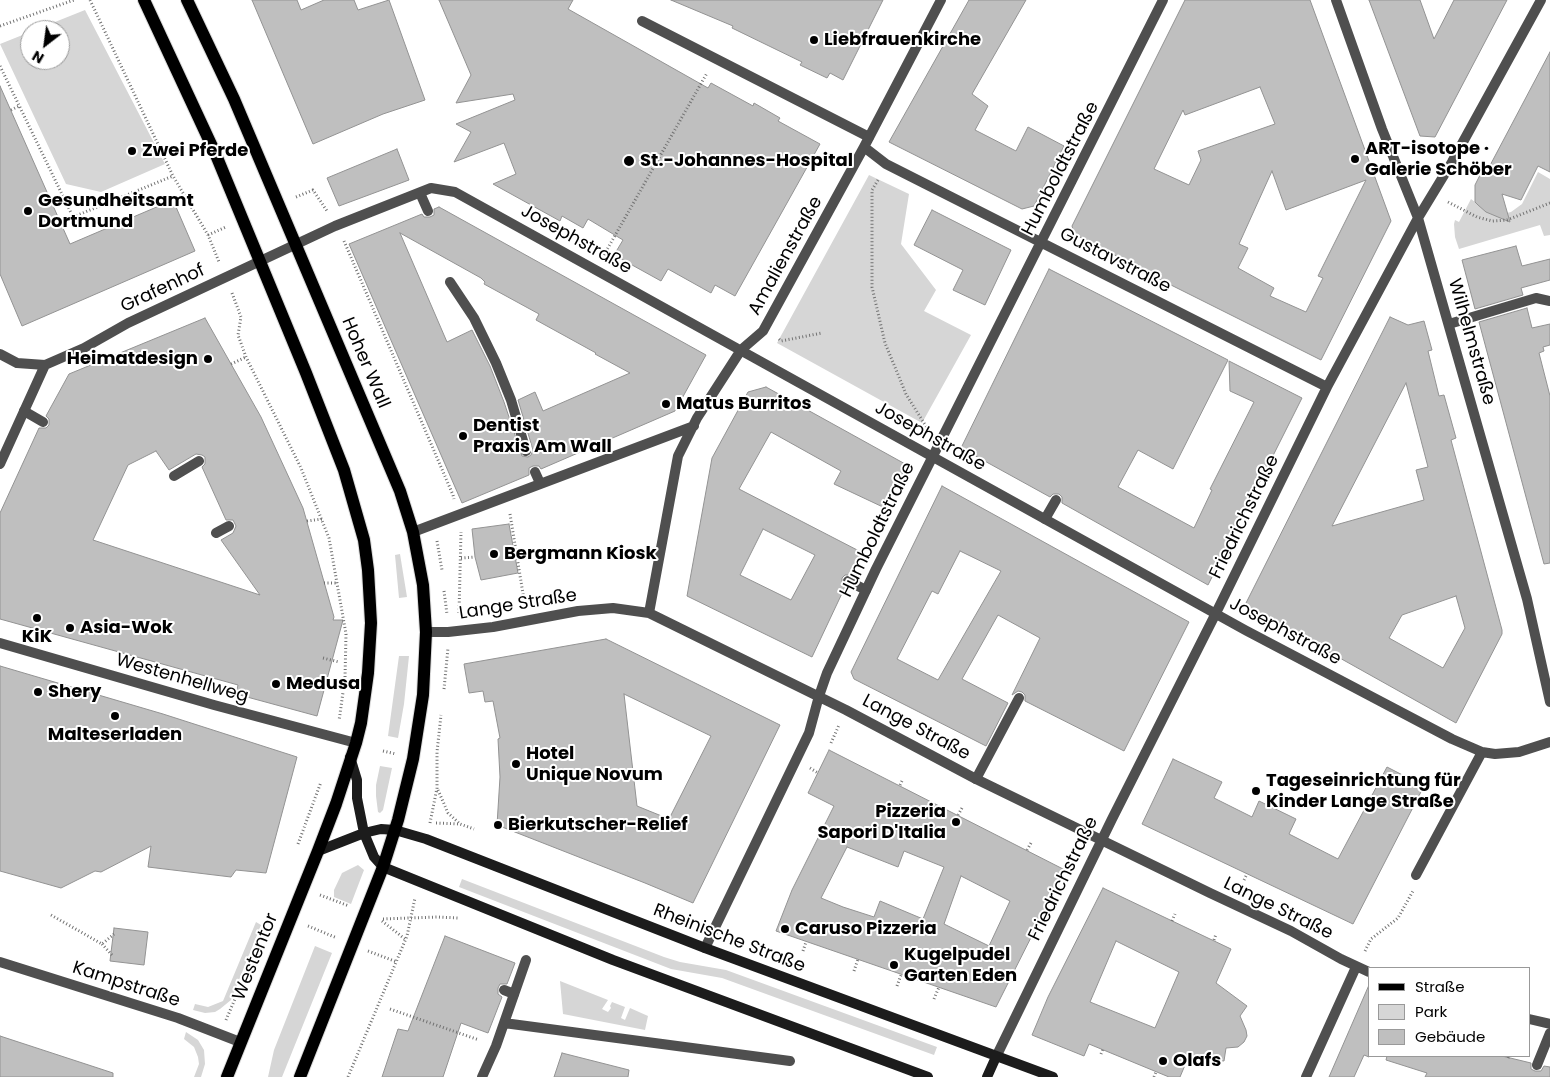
<!DOCTYPE html>
<html>
<head>
<meta charset="utf-8">
<style>
	body { margin:0 }
	#map { position:relative; width:1550px; height:1077px; overflow:hidden; background:#fff; font-family:Poppins,sans-serif }
	canvas { display:block }
	.legend { position:absolute; left:1368px; top:967px; width:162px; height:90px; box-sizing:border-box; background:#fff; border:1px solid #999; margin:0; padding:6px 9px; list-style:none; font-size:15px; color:#000 }
	.legend li { display:flex; align-items:center; gap:10px; height:25px }
	.legend b { width:25px; border:1px solid #999 }
	.north { position:absolute; left:20px; top:20px; width:50px; height:50px; box-sizing:border-box; background:#fff; border:1px solid #999; border-radius:50%; rotate:210deg; font-size:14px; font-weight:700; line-height:20px; text-align:center; color:#000 }
	.north::after { content:''; display:block; margin:auto; width:18px; height:22px; background:#000; clip-path:polygon(50% 0,100% 100%,50% 72%,0 100%) }
</style>
</head>
<body>
<div id="map">
<canvas width="1550" height="1077"></canvas>
<ul class="legend">
<li><b style="height:6px;background:#000"></b>Straße</li>
<li><b style="height:14px;background:#d6d6d6"></b>Park</li>
<li><b style="height:14px;background:#bfbfbf"></b>Gebäude</li>
</ul>
<div class="north">N</div>
</div>
<script>
const context = document.querySelector('canvas').getContext('2d');
context.lineJoin = 'round';
function fillPath(path, color) { context.fillStyle = color; context.fill(path, 'evenodd'); }
const shape = rows => new Path2D(rows.map(r => 'M' + r).join(''));
function trace(path, color, width, dash) { context.strokeStyle = color; context.lineWidth = width; context.lineCap = dash ? 'butt' : 'round'; context.setLineDash(dash || []); context.stroke(path); }
function drawText(font, color, halo, rows, align = 'center') {
  context.font = font + ' Poppins,sans-serif'; context.lineWidth = 4; context.setLineDash([]); context.textBaseline = 'middle'; context.strokeStyle = halo; context.fillStyle = color; for (const [text, x, y, turn = 0] of rows) {
    context.save(); context.translate(x, y); context.rotate((+turn || 0) * Math.PI / 180); context.textAlign = isNaN(turn) ? turn : align; if (halo) context.strokeText(text, 0, 0); context.fillText(text, 0, 0); context.restore();
  }
}
fillPath(shape([
	[85,10,165,164,101,192,66,184,0,44,30,32,30,60,60,60,60,30,35,30],
	[1538,172,1550,179,1550,235,1544,236,1540,225,1459,249,1455,237,1454,224,1455,220,1459,222,1471,199,1489,213,1498,215,1511,212,1522,204],
	[869,175,909,194,901,244,936,290,924,311,971,335,922,423,777,343],
	[400,554,407,597,399,598,395,555],
	[399,656,409,656,404,704,398,738,388,736],
	[380,766,392,768,383,810,380,813,378,812,376,796,376,785],
	[358,865,364,870,351,904,334,897,334,890,342,873],
	[462,879,664,957,680,962,726,970,937,1047,934,1055,722,978,671,969,459,887],
	[256,922,261,925,231,1000,220,1009,215,1012,205,1013,193,1010,195,1004,208,1007,223,1001],
	[315,946,332,953,282,1077,268,1077,274,1050],
	[560,981,608,1000,602,1009,608,1012,611,1008,610,1006,612,1002,625,1007,621,1018,625,1020,630,1008,648,1016,645,1030,563,1014],
	[186,1032,198,1040,204,1050,205,1064,201,1077,194,1077,199,1064,198,1057,194,1047,184,1039]
]), '#d6d6d6');
const building = shape([
	[252,0,297,0,301,10,324,0,354,0,358,10,389,0,425,100,383,114,313,144,252,0],
	[439,0,573,0,568,9,708,88,711,83,753,106,754,103,780,118,778,121,820,144,735,296,715,285,711,293,668,269,661,281,614,255,623,240,588,219,583,228,562,216,560,221,493,184,516,174,504,143,454,162,471,132,456,124,515,100,513,94,456,103,471,75,439,0],
	[671,0,883,0,843,80,830,73,827,78,800,65,802,62,732,28,733,26,671,0],
	[969,0,1026,0,972,94,988,106,975,130,1016,151,1028,127,1064,146,1034,206,1022,209,889,142,969,0],
	[1185,0,1310,0,1391,221,1321,360,1133,266,1134,265,1074,234,1072,226,1185,0],
	[1260,87,1275,124,1198,151,1201,160,1189,185,1154,169,1183,110,1185,115,1260,87],
	[1272,171,1286,210,1366,180,1318,276,1323,278,1306,312,1270,296,1274,288,1238,268,1248,248,1239,244,1272,171],
	[1369,0,1420,0,1434,39,1454,0,1507,0,1435,137,1420,136,1369,0],
	[1550,52,1550,172,1538,166,1521,200,1502,194,1510,222,1486,212,1478,205,1475,202,1475,185,1482,171,1486,173,1550,52],
	[0,86,70,244,173,200,195,251,22,326,0,274,0,86],
	[397,149,409,180,339,206,327,178,397,149],
	[439,207,706,355,675,411,541,469,539,466,533,466,529,468,529,475,462,503,349,244,422,214,424,217,430,217,434,215,434,209,439,207],
	[400,233,481,278,485,282,484,284,539,314,536,320,596,353,595,354,630,373,543,411,535,392,518,400,533,450,531,455,528,457,522,456,504,402,490,366,472,330,447,342,400,233],
	[932,210,1011,250,985,305,953,290,963,270,914,245,932,210],
	[1516,246,1522,266,1550,259,1550,280,1521,288,1523,295,1475,309,1462,260,1516,246],
	[1049,269,1228,360,1173,469,1138,450,1118,487,1194,528,1212,490,1210,489,1254,402,1230,391,1229,361,1302,398,1208,585,1062,503,1062,497,1059,494,1053,494,1050,497,961,448,1049,269],
	[1527,308,1532,328,1550,324,1550,345,1543,347,1544,351,1539,353,1550,396,1550,563,1544,564,1479,322,1527,308],
	[1390,317,1408,325,1424,321,1432,350,1428,351,1439,396,1444,395,1456,438,1451,440,1502,630,1502,634,1456,723,1245,605,1390,317],
	[1406,383,1428,467,1416,470,1424,500,1332,526,1406,383],
	[1456,596,1465,628,1443,668,1389,638,1402,615,1456,596],
	[205,318,261,417,303,508,334,617,333,620,343,620,317,716,236,694,238,685,0,619,0,513,39,428,46,428,49,425,49,419,46,416,69,374,205,318],
	[156,451,169,470,196,454,202,455,205,457,205,464,202,467,226,520,233,520,236,526,233,533,221,540,260,595,93,540,128,465,156,451],
	[766,387,907,465,885,508,834,484,841,471,771,432,739,489,863,553,851,575,845,575,842,578,842,584,845,587,812,657,687,596,712,458,748,392,766,387],
	[763,529,815,555,791,600,740,575,763,529],
	[942,486,1189,622,1124,751,1025,701,1025,695,1022,692,1018,691,1012,695,1040,638,998,615,962,679,1008,703,986,746,854,679,851,672,942,486],
	[960,551,1001,571,938,680,897,659,932,591,938,594,960,551],
	[509,524,518,573,481,580,475,557,472,529,509,524],
	[606,639,780,725,693,903,645,883,497,825,500,777,498,739,500,738,493,701,485,702,483,691,469,693,464,664,606,639],
	[624,694,711,736,669,819,637,806,624,694],
	[0,666,163,714,297,757,266,873,236,870,231,877,148,867,151,846,101,872,95,871,61,888,0,871,0,666],
	[829,750,1065,870,996,1007,776,931,792,890,834,806,808,793,829,750],
	[847,847,898,867,904,851,944,867,923,919,880,901,874,917,843,907,821,898,847,847],
	[961,876,1010,901,989,946,944,924,961,876],
	[1173,759,1222,782,1214,798,1252,817,1259,801,1296,819,1289,834,1338,859,1387,767,1424,786,1353,924,1142,824,1173,759],
	[1103,888,1231,949,1216,983,1247,1006,1240,1016,1246,1030,1247,1036,1244,1042,1238,1047,1226,1048,1224,1061,1188,1058,1180,1077,1169,1077,1089,1044,1084,1056,1032,1035,1048,997,1103,888],
	[1116,941,1179,972,1155,1028,1090,1002,1116,941],
	[114,928,148,932,144,965,110,961,114,928],
	[445,936,515,963,507,984,500,984,498,988,498,994,502,997,488,1033,461,1023,443,1077,382,1077,398,1029,408,1031,445,936],
	[1369,985,1369,1057,1364,1055,1354,1077,1329,1077,1369,985],
	[0,1036,113,1073,113,1077,0,1077,0,1036],
	[562,1053,629,1070,628,1077,554,1077,562,1053],
	[1387,1056,1502,1056,1531,1063,1531,1069,1535,1071,1541,1071,1544,1066,1550,1067,1550,1077,1425,1077,1427,1073,1386,1060,1387,1056]
]);
fillPath(building, '#bfbfbf');
trace(building, '#939393', 1);
const primary = shape([
	[144,0,216,155,306,373,344,470,364,540,368,570,371,623,368,673,361,723,356,743,336,804,318,851,227,1077],
	[187,0,234,99,400,491,413,532,423,585,426,632,423,695,413,759,398,820,383,867,300,1077]
]);
trace(primary, '#dbdbdb', 14);
trace(shape([
	[90,0,173,176,208,235,219,262],
	[0,26,74,0],
	[0,66,73,217,173,176],
	[11,110,19,106],
	[878,180,872,190,872,287,885,343,906,394,927,428],
	[296,197,313,190,327,211],
	[1448,202,1477,217,1492,221,1507,220,1550,203],
	[208,235,226,227],
	[344,241,453,495,454,499],
	[604,255,707,73],
	[232,293,241,317,238,335,246,357,301,468,329,538,346,634,345,678,339,721],
	[779,339,781,341,822,333],
	[231,364,246,357],
	[510,514,524,600],
	[307,521,322,519],
	[437,541,442,570],
	[461,558,475,557],
	[324,583,337,583],
	[444,591,447,614],
	[459,613,461,532],
	[323,658,339,662],
	[444,689,448,648],
	[831,743,839,725],
	[383,751,396,754],
	[810,768,818,773],
	[900,785,903,779],
	[438,790,448,813,460,824],
	[958,815,962,808],
	[430,823,437,788,437,752,441,715],
	[436,823,460,824,474,829],
	[298,844,321,782],
	[1027,850,1031,843],
	[1244,880,1247,874],
	[320,895,349,906],
	[51,915,102,944,114,934],
	[383,919,437,917,459,918],
	[382,921,405,939],
	[1172,921,1175,914],
	[308,926,337,938],
	[1214,940,1216,934],
	[102,944,112,955],
	[368,951,397,962],
	[803,951,806,942],
	[1365,951,1371,939,1398,918,1413,891],
	[854,971,858,959],
	[897,986,901,975],
	[934,999,939,987],
	[390,1009,479,1040],
	[226,1020,243,980],
	[1101,1054,1103,1049],
	[1508,1058,1509,1056],
	[348,1077,407,936,415,898],
	[1154,1077,1156,1072]
]), '#717171', 3, [1, 2.5]);
trace(shape([
	[642,21,869,137],
	[420,193,428,211],
	[450,282,474,318,496,363,511,400,526,451],
	[1449,324,1536,298,1550,301],
	[24,411,43,422],
	[535,472,540,483],
	[174,476,199,461],
	[1045,519,1056,500],
	[216,533,229,526],
	[848,581,866,590],
	[976,779,1019,698],
	[504,990,514,994],
	[1537,1065,1550,1033]
]), '#4f4f4f', 10);
trace(shape([
	[1336,0,1382,129,1418,218,1527,599,1550,702],
	[864,147,886,164,1327,387],
	[0,354,17,363,45,365,84,348,128,323,335,226,431,188,455,192,1245,630,1452,739,1482,752,1495,754,1519,752,1550,742],
	[0,464,45,365],
	[413,532,694,426],
	[649,613,678,456,697,418,741,350,763,331,864,147,941,0],
	[426,632,448,632,493,627,578,611,613,608,649,613,846,710,976,779,1210,893,1291,931,1341,959,1369,972],
	[0,643,214,705,356,743],
	[1416,875,1482,752],
	[705,948,809,733,819,696,827,673,876,569,1163,0],
	[0,962,178,1018,240,1042],
	[1529,1019,1550,1024],
	[504,1023,790,1061],
	[996,1057,1112,819,1216,613,1327,387,1418,218,1452,162,1541,0],
	[482,1077,496,1046,526,960],
	[1306,1077,1356,967]
]), '#4f4f4f', 10);
trace(shape([
	[350,757,357,780,357,798,364,833,374,857,383,867,613,960,928,1077],
	[318,851,364,833,381,829,395,830,426,839,705,948,1053,1077],
	[987,1077,996,1057]
]), '#1c1c1c', 10);
trace(primary, '#000', 12);
for (const [x, y, r, color] of [
	[814,40,5,"#000"],
	[132,151,5,"#000"],
	[1355,159,5,"#000"],
	[629,161,6,"#000"],
	[28,211,5,"#000"],
	[208,359,5,"#000"],
	[666,404,5,"#000"],
	[463,436,5,"#000"],
	[494,554,5,"#000"],
	[37,618,5,"#000"],
	[70,628,5,"#000"],
	[276,684,5,"#000"],
	[38,692,5,"#000"],
	[115,716,5,"#000"],
	[516,764,5,"#000"],
	[1256,791,5,"#000"],
	[956,822,5,"#000"],
	[498,825,5,"#000"],
	[785,929,5,"#000"],
	[894,965,5,"#000"],
	[1163,1061,5,"#000"]
]) { const dot = new Path2D(); dot.arc(x, y, r, 0, 2 * Math.PI); context.fillStyle = color; context.fill(dot); trace(dot, '#fff', 2); }
drawText('bold 18px', '#000', '#fff', [
	["Liebfrauenkirche",824,40],
	["ART-isotope ·",1365,149],
	["Galerie Schöber",1365,170],
	["Zwei Pferde",142,151],
	["St.-Johannes-Hospital",640,161],
	["Gesundheitsamt",38,201],
	["Dortmund",38,222],
	["Heimatdesign",198,359,"right"],
	["Matus Burritos",676,404],
	["Dentist",473,426],
	["Praxis Am Wall",473,447],
	["Bergmann Kiosk",504,554],
	["Asia-Wok",80,628],
	["KiK",37,637,"center"],
	["Medusa",286,684],
	["Shery",48,692],
	["Malteserladen",115,735,"center"],
	["Hotel",526,754],
	["Unique Novum",526,775],
	["Tageseinrichtung für",1266,781],
	["Kinder Lange Straße",1266,802],
	["Pizzeria",946,812,"right"],
	["Sapori D'Italia",946,833,"right"],
	["Bierkutscher-Relief",508,825],
	["Caruso Pizzeria",795,929],
	["Kugelpudel",904,955],
	["Garten Eden",904,976],
	["Olafs",1173,1061]
], 'left');
drawText('18px', '#000', '#fff', [
	["Humboldtstraße",1061,169,-63],
	["Josephstraße",576,240,29],
	["Amalienstraße",786,256,-61],
	["Gustavstraße",1115,261,27],
	["Grafenhof",163,289,-25],
	["Wilhelmstraße",1471,342,74],
	["Hoher Wall",365,363,67],
	["Josephstraße",930,437,29],
	["Friedrichstraße",1245,517,-64],
	["Humboldtstraße",878,530,-64],
	["Lange Straße",518,605,-9],
	["Josephstraße",1285,632,28],
	["Westenhellweg",182,679,16],
	["Lange Straße",916,728,28],
	["Friedrichstraße",1064,879,-64],
	["Lange Straße",1278,909,26],
	["Rheinische Straße",729,939,21],
	["Westentor",256,957,-68],
	["Kampstraße",126,985,18]
]);
</script>
</body>
</html>
